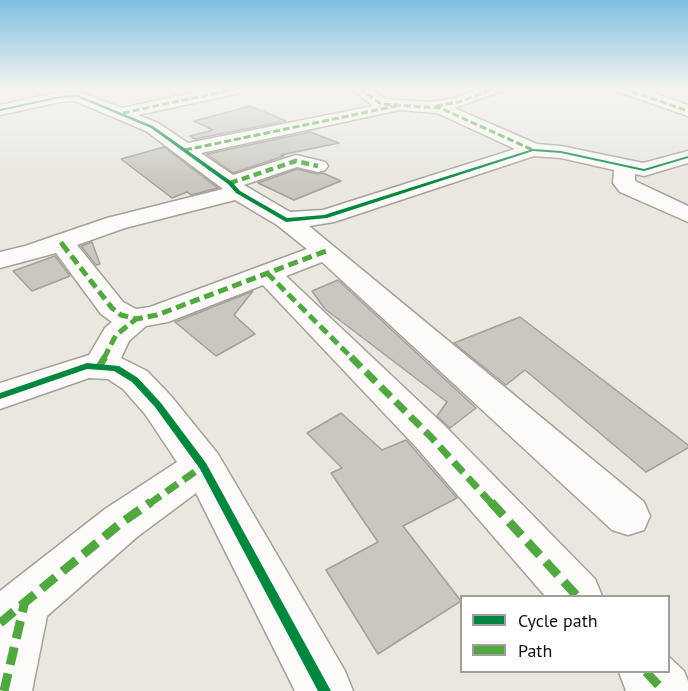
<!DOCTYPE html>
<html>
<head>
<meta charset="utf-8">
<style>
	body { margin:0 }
	#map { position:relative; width:688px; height:691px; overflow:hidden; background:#e9e7de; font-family:"PT Sans",sans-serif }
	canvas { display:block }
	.legend { position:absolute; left:460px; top:595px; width:210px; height:78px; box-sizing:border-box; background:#fff; border:2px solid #a09f9d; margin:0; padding:8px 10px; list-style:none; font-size:18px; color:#11100a }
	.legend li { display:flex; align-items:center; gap:12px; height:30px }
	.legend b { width:30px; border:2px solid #a09f9d }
</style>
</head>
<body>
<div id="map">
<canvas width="688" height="691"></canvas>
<ul class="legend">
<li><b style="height:8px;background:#00873e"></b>Cycle path</li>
<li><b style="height:8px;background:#51a841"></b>Path</li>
</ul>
</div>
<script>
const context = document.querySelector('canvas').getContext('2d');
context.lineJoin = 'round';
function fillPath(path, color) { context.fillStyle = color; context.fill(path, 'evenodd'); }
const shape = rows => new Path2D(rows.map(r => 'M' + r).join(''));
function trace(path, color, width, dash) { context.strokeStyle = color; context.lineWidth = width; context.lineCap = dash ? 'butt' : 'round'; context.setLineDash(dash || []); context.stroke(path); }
const building = shape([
	[250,106,286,121,195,139,190,136,213,130,194,121,250,106],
	[310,132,339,143,281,155,284,156,233,173,207,154,310,132],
	[164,147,218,188,191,195,187,192,172,198,121,159,164,147],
	[297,169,317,174,323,173,341,181,294,200,258,183,297,169],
	[92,242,100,264,96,265,81,246,92,242],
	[55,256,70,276,32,291,13,271,55,256],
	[338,280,476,408,450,428,437,416,447,402,325,309,312,291,338,280],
	[253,291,234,315,255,334,216,356,175,322,253,291],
	[520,317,688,445,688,448,646,472,525,370,506,385,454,343,520,317],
	[341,413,382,450,406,440,457,498,403,526,461,601,378,654,326,570,378,542,331,473,342,468,307,433,341,413]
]);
fillPath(building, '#c9c7bf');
trace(building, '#a2a099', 1.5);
const minor = shape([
	[215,88,248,88,240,93,138,115,158,123,188,143,373,106,351,88,370,88,385,99,429,102,456,98,480,88,504,88,502,91,454,108,537,144,561,146,643,163,688,151,688,163,644,176,635,174,635,181,688,206,688,222,620,192,613,183,614,170,561,158,534,156,334,222,309,226,644,502,650,516,644,530,628,535,612,530,322,262,286,276,445,426,595,579,602,596,545,596,417,448,263,285,168,322,146,326,129,341,121,358,147,371,171,396,218,454,345,671,353,691,295,691,196,493,137,537,47,616,32,691,0,691,0,591,105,509,177,462,145,414,123,389,108,379,89,378,0,409,0,383,89,355,105,328,112,322,101,314,56,253,0,268,0,252,25,246,107,218,223,189,146,131,75,101,60,102,0,115,0,105,60,92,77,91,122,108,215,88],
	[399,110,437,113,515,149,323,210,290,212,244,185,297,167,318,172,325,170,328,166,325,162,296,155,233,175,201,153,399,110],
	[235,200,277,225,307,249,150,307,136,309,123,302,77,245,125,228,235,200],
	[614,88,639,88,688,105,688,116,616,91,614,88],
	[668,656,684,671,688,681,688,691,626,691,619,672,668,672,668,656]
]);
trace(minor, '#a3a19a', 3);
fillPath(minor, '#fcfbfa');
trace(shape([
	[359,88,381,104,440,108,533,150],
	[622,88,688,111],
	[436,106,459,102,496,88],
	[123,113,240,88],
	[185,150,396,106]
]), '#51a841', 3, [7, 3]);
trace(shape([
	[230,183,296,161,318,166],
	[61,242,63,245]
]), '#51a841', 4.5, [8, 4.5]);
trace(shape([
	[62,244,112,308,121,315,136,319,157,315,326,251],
	[267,273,352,358],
	[104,358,116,335,136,319]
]), '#51a841', 5, [10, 5]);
trace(shape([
	[351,357,431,437,492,504],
	[99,367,105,357],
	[149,504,203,466]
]), '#51a841', 7, [14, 7]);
trace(shape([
	[491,502,577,596],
	[0,623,121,523,151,502],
	[646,672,664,691],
	[4,691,25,601]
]), '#51a841', 9, [18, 9]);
fillPath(shape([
	[78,95,153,126,232,182,240,191,287,218,324,215,533,149,561,151,644,169,688,156,688,158,644,171,561,153,533,151,327,218,286,222,236,193,228,184,151,128,77,97,60,98,0,111,0,109,60,96,78,95],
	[87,363,119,366,138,378,161,403,206,463,331,691,318,691,200,469,155,407,132,382,114,371,87,369,0,399,0,393,87,363]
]), '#00873e');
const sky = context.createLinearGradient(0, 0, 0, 185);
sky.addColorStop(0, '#7fbee2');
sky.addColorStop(0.48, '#f5f4f0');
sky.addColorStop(1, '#f5f4f000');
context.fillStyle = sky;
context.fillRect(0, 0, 688, 185);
</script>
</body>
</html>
